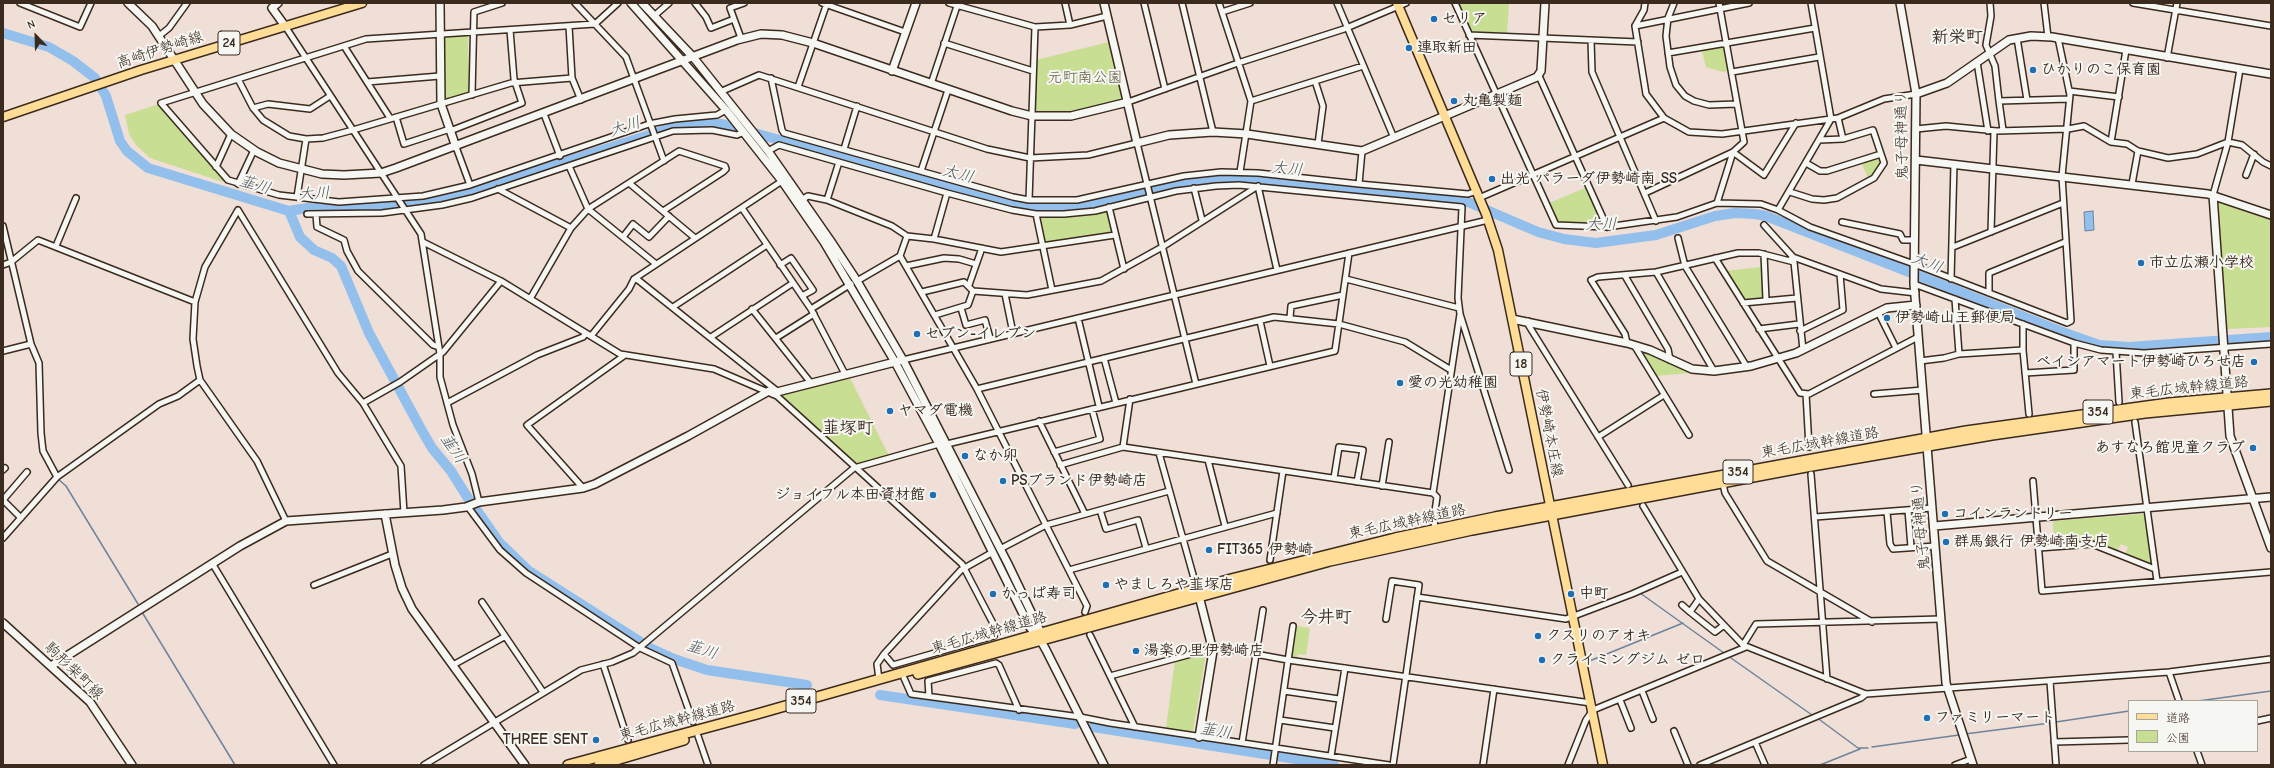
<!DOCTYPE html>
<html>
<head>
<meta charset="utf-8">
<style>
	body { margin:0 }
	#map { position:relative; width:2274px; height:768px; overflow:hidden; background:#efdfd6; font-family:"Comic Neue","Klee One",sans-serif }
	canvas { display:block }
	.frame { position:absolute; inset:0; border:4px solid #3b2a1e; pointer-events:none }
	.legend { position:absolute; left:2128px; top:700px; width:130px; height:52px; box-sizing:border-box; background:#f6f6f2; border:1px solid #aba49d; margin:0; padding:5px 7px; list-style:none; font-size:12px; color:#3b2a1e }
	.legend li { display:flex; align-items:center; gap:8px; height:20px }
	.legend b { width:20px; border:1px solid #aba49d }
	.north { position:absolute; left:16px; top:16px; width:40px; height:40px; -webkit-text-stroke:3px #f6f6f2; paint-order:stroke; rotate:337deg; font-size:11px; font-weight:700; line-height:16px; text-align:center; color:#3b2a1e }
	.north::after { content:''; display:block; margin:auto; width:14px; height:18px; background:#3b2a1e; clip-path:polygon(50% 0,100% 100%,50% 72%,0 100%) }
</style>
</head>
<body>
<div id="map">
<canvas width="2274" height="768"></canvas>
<div class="frame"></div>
<ul class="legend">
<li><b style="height:5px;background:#ffdd96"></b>道路</li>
<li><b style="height:11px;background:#c8de93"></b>公園</li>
</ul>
<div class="north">N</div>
</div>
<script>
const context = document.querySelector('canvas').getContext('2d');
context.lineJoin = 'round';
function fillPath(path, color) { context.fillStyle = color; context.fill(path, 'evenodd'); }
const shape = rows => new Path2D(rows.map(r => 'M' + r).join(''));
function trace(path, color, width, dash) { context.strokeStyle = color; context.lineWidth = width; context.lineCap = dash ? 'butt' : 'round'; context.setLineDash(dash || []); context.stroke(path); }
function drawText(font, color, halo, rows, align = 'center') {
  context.font = font + ' "Comic Neue","Klee One",sans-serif'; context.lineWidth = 4; context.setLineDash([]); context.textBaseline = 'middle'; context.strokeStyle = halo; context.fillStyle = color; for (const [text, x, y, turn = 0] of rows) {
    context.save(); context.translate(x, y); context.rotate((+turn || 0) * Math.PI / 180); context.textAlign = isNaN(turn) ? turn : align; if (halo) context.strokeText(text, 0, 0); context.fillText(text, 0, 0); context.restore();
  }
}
fillPath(shape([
	[1458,3,1509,3,1507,33,1472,31],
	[468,35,469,93,445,100,443,38],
	[1109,42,1123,98,1121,100,1075,111,1054,113,1036,112,1036,60],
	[1721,45,1724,46,1729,68,1727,71,1723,72,1706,67,1702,51,1703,48],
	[159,104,225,181,223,182,150,158,136,145,129,134,125,115],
	[1878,157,1882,163,1868,178,1861,162],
	[1587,187,1603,224,1557,223,1547,204],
	[2221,201,2271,219,2271,327,2227,329,2218,203],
	[1105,211,1107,211,1112,232,1110,234,1047,243,1044,242,1039,219,1041,217,1075,217],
	[1761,267,1764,296,1761,299,1745,300,1725,271],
	[1640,350,1691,373,1655,376],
	[850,378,889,456,855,465,782,397,782,395],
	[2142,514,2145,516,2152,563,2149,565,2125,555,2128,547,2121,544,2117,552,2092,543,2054,545,2053,521],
	[1296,626,1310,628,1306,655,1298,654,1297,658,1292,656],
	[1204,652,1206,654,1193,732,1166,728,1175,660]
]), '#c8de93');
const water = shape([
	[2093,211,2094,230,2085,231,2084,212,2093,211]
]);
fillPath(water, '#92bfec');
trace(water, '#6f839a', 1);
trace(shape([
	[58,479,66,486,138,604],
	[20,514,52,478,54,479],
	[3,533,18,517],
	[1640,593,1724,653],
	[142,612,235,765],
	[1731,658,1812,715],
	[1587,662,1683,623],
	[2198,701,2271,691],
	[1820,720,1858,748,1868,748],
	[2056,722,2129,711],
	[1965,734,2050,723],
	[1872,747,1959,735],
	[1820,765,1860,749]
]), '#6f839a', 1.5);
trace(shape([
	[3,33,49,47,73,61,95,78,106,96,120,141,127,151,148,168,289,211,308,208,379,208,468,193,668,129,691,124,722,124,948,187,1035,207,1064,208,1094,204,1200,181,1223,179,1265,181,1468,202,1538,232,1564,239,1596,243,1656,235,1715,216,1735,213,1755,214,1766,216,2065,333,2099,345,2129,347,2271,337],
	[289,211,300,237,314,250,332,258,341,266,369,333,421,429,432,448,451,471,471,503],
	[474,506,499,542,529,571,650,648,674,659,707,670,807,685],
	[880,695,1075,724],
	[1093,727,1334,765]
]), '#92bfec', 10);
const street = shape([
	[20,3,80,27,91,3],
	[575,3,626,57,664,161],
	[618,3,595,24,366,39,161,103,228,180,279,195,339,202,423,196,470,185,649,124,675,119,717,115,726,110],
	[695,3,706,17,711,28,734,19],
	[822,3,905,32],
	[949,3,1035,27,1070,25,1107,16],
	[1065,3,1070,25],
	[1144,3,1165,89],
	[1182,3,1213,132],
	[1219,3,1251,101,1240,172],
	[1337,3,1394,138],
	[1455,3,1556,225,1607,227,1677,217,1717,203,1761,204,1778,210,1810,227,1914,264,2067,323,2071,321,2062,176,2070,95,2058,38],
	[1645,3,1644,10,1635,26,1646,94,1664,118,1689,132,1722,134,1838,118,1884,99,1916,94],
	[1674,3,1668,18,1666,36,1670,67,1676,85,1685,96,1694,101,1709,105,1737,104],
	[1990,3,1991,16,1986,45,1995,66,1999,101,2069,99],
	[2044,3,2048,37],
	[2133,3,2271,26],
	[1222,12,1250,3],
	[654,16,669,3],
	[285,26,421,234,440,354,440,377,453,425,472,474,479,502],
	[569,26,572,78,581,100],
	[1635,26,1749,3],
	[1469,35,1638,42],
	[159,36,169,28,187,3],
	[741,38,730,8,744,3],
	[2017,38,2027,100],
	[1591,40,1592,72,1656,221],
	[944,43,1033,71],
	[344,46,390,118],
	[1668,53,1815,28],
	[2167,58,2177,3],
	[1977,62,1988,131],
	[1732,72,1819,57],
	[1539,76,1607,227],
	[771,78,782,130,784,133,1013,197,1029,200,1077,200,1184,176,1221,172,1258,173,1359,184,1362,151],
	[238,79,253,108,263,120,289,136,306,139,323,138,353,130,511,83,572,78],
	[1315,81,1323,106,1318,144],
	[367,82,440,76],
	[931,84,958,3],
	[798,87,827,3],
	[2069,91,2119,97],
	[720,92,759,75,987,149,1030,158,1088,155,1137,143,1196,384],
	[472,95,474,12,502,3],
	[1251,101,1363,66],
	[1999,101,2003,130],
	[1128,102,1238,63,1344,29,1406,3],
	[253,108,268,104,310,109,330,96],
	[544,114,560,156],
	[396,117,404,144,450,129],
	[1838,118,1843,139],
	[1916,129,1946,126,1997,131,2068,129,2084,126,2111,142,2126,50],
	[450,131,522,103,514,79,510,30],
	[2111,142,2127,144,2138,151,2168,158,2197,154,2228,142,2242,145,2263,162,2271,166],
	[456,147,470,185],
	[844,149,857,106],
	[768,151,779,145,947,193,1012,210,1036,214,1064,214,1095,211,1176,191,1216,186,1239,185,1462,207,1458,298,1460,314,1509,470],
	[1806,163,1820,171,1827,171,1881,154],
	[216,167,231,134],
	[921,171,948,90],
	[2246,175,2254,154],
	[629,183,695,238],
	[238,184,254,150],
	[1359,184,1468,194,1477,191],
	[2132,184,2138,151],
	[1194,188,1202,220],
	[498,189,571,228,588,209,569,166],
	[1790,192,1812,199,1824,200,1837,198,1874,178,1884,163,1873,130,1843,139,1819,140],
	[1645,193,1733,152,1744,142,1719,3],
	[2213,195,2228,142,2240,69],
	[297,197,306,139],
	[1479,198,1664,118],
	[803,199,808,196,827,200,892,226,907,236,934,239,1001,252,1115,235],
	[827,200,839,162],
	[1029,200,1035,27],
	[1717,203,1733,152,1764,175,1796,123],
	[1109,207,1124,269],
	[742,208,811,309,845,374],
	[1778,210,1831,119,1811,3],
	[307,214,382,213,442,205,472,198,673,131,712,130,737,135,744,132],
	[316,214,317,227,344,240,347,251,358,271,433,345,439,347],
	[1036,214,1052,290],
	[1842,222,1900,234,1903,240,1914,240],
	[1764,225,1793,257],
	[3,226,31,344,39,363,41,433,43,451,57,477],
	[1991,232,1994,131],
	[623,237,633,224,649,237,669,216],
	[1678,238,1685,266,1747,367],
	[934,239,947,193],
	[423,242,501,281,620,354,714,369,777,396,962,564,997,631,994,636,893,665,884,654],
	[56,246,76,198],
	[1953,247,2063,203],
	[1764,254,1766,300],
	[900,256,977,389,1087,606,1085,612],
	[1715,258,1800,393,1809,394,1918,337],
	[1790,260,1793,257,1881,289,1916,293],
	[656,264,588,209,679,151,725,166,726,169,723,172,663,211],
	[3,265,11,262,38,240,195,302],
	[780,265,791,258,813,290,802,296],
	[906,266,944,258,959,259,976,264],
	[1656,272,1714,371],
	[1625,276,1668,349,1670,360],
	[634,279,638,280,777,391],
	[1346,279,1459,308],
	[1951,279,1954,164],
	[857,281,900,256,907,236],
	[1914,284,2074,343,2101,350,2144,353,2271,344],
	[969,285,982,248],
	[922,292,964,282,973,291,1027,295,1101,281,1164,246,1258,186,1277,270],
	[1989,293,1989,273,2065,242],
	[1005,294,1013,333],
	[530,299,571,228],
	[1955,299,1959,354],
	[1743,303,1797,298],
	[673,307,767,245],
	[961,308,966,325,985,320,990,338],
	[752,309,811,383],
	[811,309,851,284],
	[1878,312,1896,348],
	[935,315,968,305,973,291],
	[1078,318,1099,406],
	[1290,318,1291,306,1343,295],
	[1260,321,1270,366],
	[1528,321,1529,326,1628,485],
	[2023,324,2023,350,2029,414],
	[1759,329,1799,324],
	[1800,331,1843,310,1840,274],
	[591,336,629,289,634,279,782,181],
	[711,337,793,283],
	[776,338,814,314],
	[1627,343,1625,334,1591,280,1598,277,1656,272,1738,253,1759,253,1794,262,1803,350],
	[1634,345,1689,435],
	[3,351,31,344],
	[2116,352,2119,402],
	[1104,358,1116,403],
	[903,360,1488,220],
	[1920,361,1944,358,1959,354,2023,350],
	[2025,373,2074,370,2074,343],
	[977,389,1274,317,1339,324,1405,342,1451,370],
	[1806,394,1809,447],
	[1874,394,1923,390],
	[363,403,400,382,443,352,501,281],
	[447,403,537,355,583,337,586,333],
	[1039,421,1085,514],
	[2135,422,2157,581],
	[1598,437,1664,395],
	[947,444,1335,351,1349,253],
	[1123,447,1130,399],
	[1054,452,1100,439,1092,409],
	[1159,453,1197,589],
	[1208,460,1225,526],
	[1060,465,1123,447,1433,493,1437,497,1434,518,1435,531],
	[3,470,5,468],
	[1811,474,1827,679],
	[1334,478,1339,447,1363,450,1357,482],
	[2033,481,2042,591,2271,572],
	[1723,484,1725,493,1767,561,1872,622],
	[1382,486,1389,442],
	[583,488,527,425,625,355],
	[1433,493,1460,314],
	[3,500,27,472],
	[3,500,21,518],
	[1643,506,1699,599,1743,645,1866,694,2169,672,2271,659],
	[468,507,500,550,526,573,640,648,672,663,693,722],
	[1100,510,1106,529,1138,520,1146,548],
	[1908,510,1911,547],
	[1887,512,1890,544,1893,549,1935,546],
	[1815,517,1932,508],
	[286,521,257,461,200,380,197,366,193,339,195,302,205,267,238,210,338,373,363,403,401,466,404,513],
	[3,538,57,477,159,404,178,396,200,380],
	[2039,548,2092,544,2155,569],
	[1000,549,1046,525,1169,491],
	[1270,560,1283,471],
	[212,563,334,765],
	[1069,570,1277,513],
	[314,585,392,554],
	[1417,597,1566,619,1632,594,1682,572],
	[1699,599,1690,612,1715,632,1724,625],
	[482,602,543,692],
	[1682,605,1690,612],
	[1386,619,1392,581,1419,585,1393,765],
	[1090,635,1135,727],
	[1743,645,1756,624,1941,619],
	[603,664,628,740],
	[453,665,504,637],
	[2169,672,2179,701],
	[1110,676,1217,647,1288,660,1591,703],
	[904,678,911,694,1080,717,1110,723,1389,765],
	[879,679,877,664,884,654,961,570,993,552],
	[2050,681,2056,765],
	[1284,691,1339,699],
	[1642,691,1653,719],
	[929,696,928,681,996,663,999,665,1019,710],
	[1620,700,1631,728],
	[1280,720,1335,728],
	[2257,721,2271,718],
	[1674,731,1688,765],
	[698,736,708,765],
	[1755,742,1765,765],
	[2054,742,2129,740],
	[1242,743,1263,610],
	[2197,751,2202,765],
	[1331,756,1345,668],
	[424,765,581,670,612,662,633,653,854,468,939,444],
	[1273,765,1293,626],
	[1483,765,1494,689],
	[1568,765,1586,720,1593,710,1746,647],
	[1700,765,1861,698,1866,694],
	[1955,765,1971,759]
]);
const secondary = shape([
	[128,3,152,26,203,104,231,134,257,152,279,163,322,174,344,175,381,173,396,168,737,40,761,34,782,35,813,43,1012,111,1032,116,1071,116,1128,102],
	[278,3,272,8,285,26],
	[440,3,441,104,456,147],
	[631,3,726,110,782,181,824,242,895,362,939,444,1029,626,1038,638],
	[642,3,693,57,768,151,830,240,857,281,903,360,1008,564,1041,633,1041,641,1046,650,1104,765],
	[1104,3,1137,143,1169,135,1213,132,1247,134,1362,151,1537,77,1541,71,1545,3],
	[1900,3,1916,94,1914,284,1946,683,1973,765],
	[892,71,916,3],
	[1916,94,1947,83,2009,40,2031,36,2052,37,2271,74],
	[1916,160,2208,194,2271,215],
	[2213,195,2230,436,2271,548],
	[1512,319,1627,343,1650,350,1692,369,1714,371,1751,366,1796,353,1887,308,1916,305],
	[773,393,899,361],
	[385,514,395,565,402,588,412,609,525,765],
	[1934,526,2271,497],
	[1198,592,1213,651,1199,737],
	[3,623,90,702,132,765],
	[51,666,240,546,286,521,443,510,466,507,479,502,583,488,595,484,688,436,769,391]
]);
const primary = shape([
	[1397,3,1486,214,1498,250,1603,765],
	[3,117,141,70,362,3]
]);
const highway = shape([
	[918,674,1330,561,1472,530,1806,467,1992,435,2145,413,2271,401],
	[568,765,757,714,1231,579,1395,538,1495,517,1966,431,2169,403,2271,394],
	[599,765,684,740]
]);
trace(street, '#3b2a1e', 8);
trace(secondary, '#3b2a1e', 10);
trace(primary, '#3b2a1e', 11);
trace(highway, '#3b2a1e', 12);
trace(street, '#f6f6f2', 5);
trace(secondary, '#f6f6f2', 7);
trace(primary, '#ffdd96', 8);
trace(highway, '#ffdd96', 9);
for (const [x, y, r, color] of [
	[1434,19,4,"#1f6fb2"],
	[1409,48,4,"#1f6fb2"],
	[2033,70,4,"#1f6fb2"],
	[1454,101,4,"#1f6fb2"],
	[1492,179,4,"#1f6fb2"],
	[2141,263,4,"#1f6fb2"],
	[1887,318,4,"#1f6fb2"],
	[917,334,4,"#1f6fb2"],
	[2254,362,4,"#1f6fb2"],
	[1400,383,4,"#1f6fb2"],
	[890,411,4,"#1f6fb2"],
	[2253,448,4,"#1f6fb2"],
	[965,456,4,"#1f6fb2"],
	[1003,481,4,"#1f6fb2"],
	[933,495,4,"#1f6fb2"],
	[1945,514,4,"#1f6fb2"],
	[1946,542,4,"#1f6fb2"],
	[1209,550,4,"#1f6fb2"],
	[1106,585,4,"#1f6fb2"],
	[993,594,4,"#1f6fb2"],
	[1571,594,4,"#1f6fb2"],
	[1538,636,4,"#1f6fb2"],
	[1136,651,4,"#1f6fb2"],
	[1542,660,4,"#1f6fb2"],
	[1927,718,4,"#1f6fb2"],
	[596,740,4,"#1f6fb2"]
]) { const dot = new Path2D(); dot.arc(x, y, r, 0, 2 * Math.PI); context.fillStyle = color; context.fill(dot); trace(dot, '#f6f6f2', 1.5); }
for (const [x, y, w] of [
	[229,43,22],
	[1521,364,22],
	[2098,412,30],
	[1738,472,30],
	[801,701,30]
]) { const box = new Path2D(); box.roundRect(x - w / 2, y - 12, w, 24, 3); context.fillStyle = '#f6f6f2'; context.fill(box); trace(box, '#3b2a1e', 1); }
drawText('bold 14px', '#3b2a1e', null, [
	["24",229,43],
	["18",1521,364],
	["354",2098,412],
	["354",1738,472],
	["354",801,701]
]);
drawText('bold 15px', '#3b2a1e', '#f6f6f2', [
	["セリア",1442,19],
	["連取新田",1417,48],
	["ひかりのこ保育園",2041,70],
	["丸亀製麺",1462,101],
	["出光 パラーダ伊勢崎南 SS",1500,179],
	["市立広瀬小学校",2149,263],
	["伊勢崎山王郵便局",1895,318],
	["セブン-イレブン",925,334],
	["ベイシアマート伊勢崎ひろせ店",2246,362,"right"],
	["愛の光幼稚園",1408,383],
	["ヤマダ電機",898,411],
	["あすなろ館児童クラブ",2245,448,"right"],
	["なか卯",973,456],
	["PSブランド伊勢崎店",1011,481],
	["ジョイフル本田資材館",925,495,"right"],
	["コインランドリー",1953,514],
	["群馬銀行 伊勢崎南支店",1954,542],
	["FIT365 伊勢崎",1217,550],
	["やましろや韮塚店",1114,585],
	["かっぱ寿司",1001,594],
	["中町",1579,594],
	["クスリのアオキ",1546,636],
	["湯楽の里伊勢崎店",1144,651],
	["クライミングジム ゼロ",1550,660],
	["ファミリーマート",1935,718],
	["THREE SENT",588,740,"right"]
], 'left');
drawText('15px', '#3b2a1e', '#f6f6f2', [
	["高崎伊勢崎線",160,50,-18],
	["鬼子母神通り",1902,135,-91],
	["東毛広域幹線道路",2189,388,-6],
	["伊勢崎本庄線",1549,433,79],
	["東毛広域幹線道路",1820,443,-10],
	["東毛広域幹線道路",1407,522,-12],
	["鬼子母神通り",1921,526,-95],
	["東毛広域幹線道路",989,633,-16],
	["駒形柴町線",74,671,44],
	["東毛広域幹線道路",677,721,-15]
]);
drawText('15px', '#5e573b', '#f6f6f2', [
	["元町南公園",1085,78]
]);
drawText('italic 16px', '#55575c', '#f6f6f2', [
	["大川",625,127,-18],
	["大川",1287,169,5],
	["大川",958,174,14],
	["韮川",255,185,17],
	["大川",314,194,-3],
	["大川",1601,224],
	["大川",1927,263,21],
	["韮川",453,449,56],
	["韮川",702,650,18],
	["韮川",1216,731,9]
]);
drawText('bold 17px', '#3b2a1e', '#f6f6f2', [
	["新栄町",1957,37],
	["韮塚町",848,428],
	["今井町",1326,617]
]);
</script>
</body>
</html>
